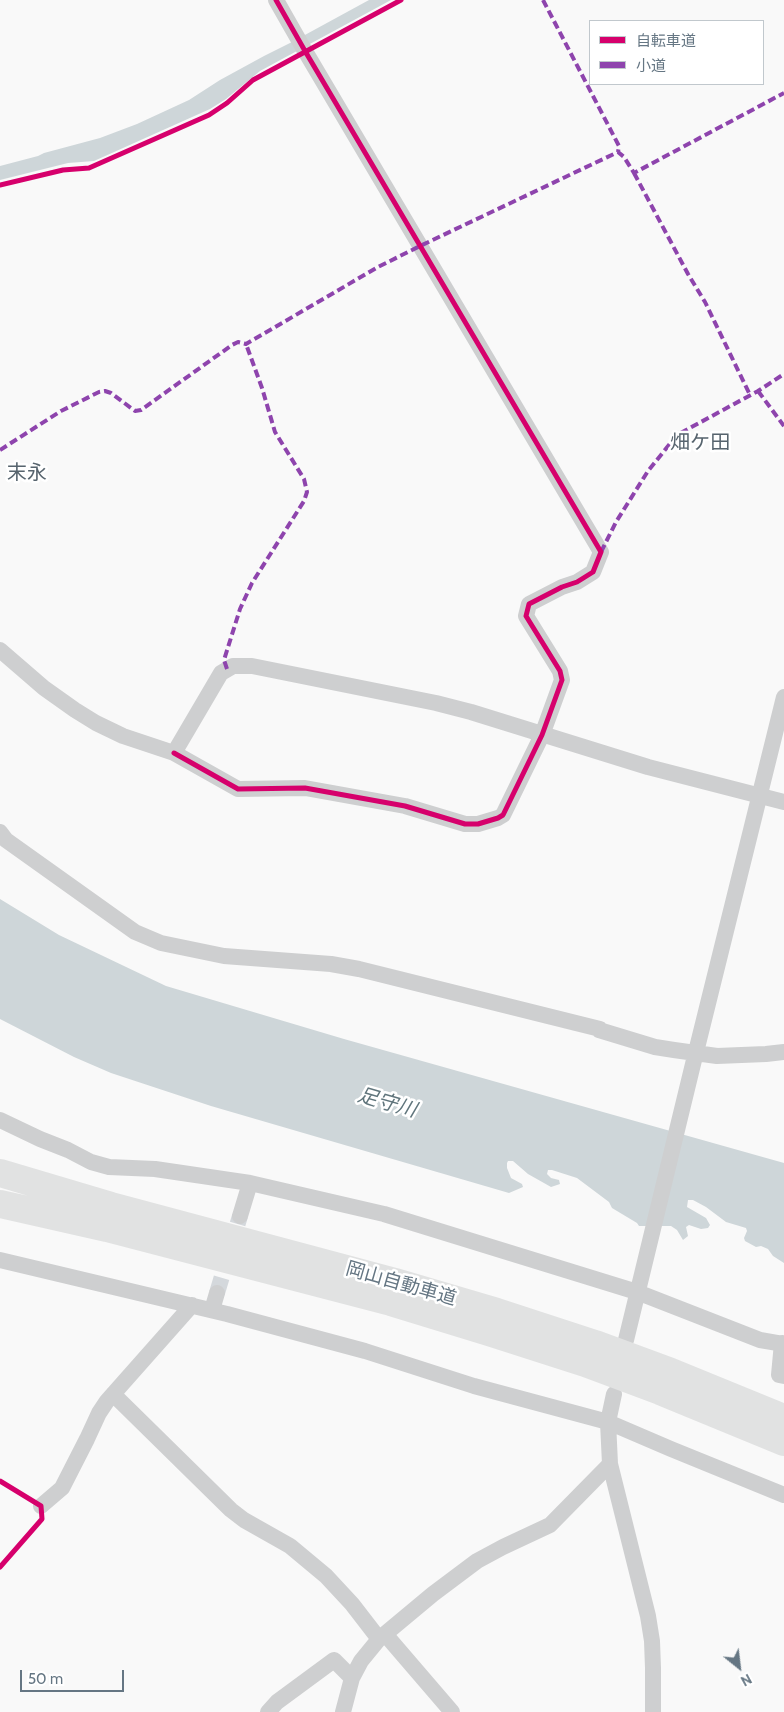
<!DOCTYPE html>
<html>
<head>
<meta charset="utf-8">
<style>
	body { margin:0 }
	#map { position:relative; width:784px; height:1712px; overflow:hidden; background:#f9f9f9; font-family:Cabin,"Noto Sans JP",sans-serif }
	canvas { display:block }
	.legend { position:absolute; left:589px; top:20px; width:175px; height:65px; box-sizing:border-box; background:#fff; border:1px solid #c1c8cd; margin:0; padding:6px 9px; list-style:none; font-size:15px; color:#657683 }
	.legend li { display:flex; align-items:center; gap:10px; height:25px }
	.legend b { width:25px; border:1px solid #c1c8cd }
	.north { position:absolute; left:714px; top:1642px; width:50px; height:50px; -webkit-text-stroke:4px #fff; paint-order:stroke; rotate:151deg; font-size:14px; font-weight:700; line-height:20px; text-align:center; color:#657683 }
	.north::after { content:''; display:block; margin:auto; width:18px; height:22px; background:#657683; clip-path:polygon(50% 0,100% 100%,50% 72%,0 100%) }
	.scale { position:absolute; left:20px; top:1670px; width:104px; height:22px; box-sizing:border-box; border:2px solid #657683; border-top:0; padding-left:6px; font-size:15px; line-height:18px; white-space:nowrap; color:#657683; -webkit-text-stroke:4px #fff; paint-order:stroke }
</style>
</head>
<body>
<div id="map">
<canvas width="784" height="1712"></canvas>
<ul class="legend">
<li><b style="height:6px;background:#d6006c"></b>自転車道</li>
<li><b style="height:6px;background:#8e44ad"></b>小道</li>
</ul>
<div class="north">N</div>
<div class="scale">50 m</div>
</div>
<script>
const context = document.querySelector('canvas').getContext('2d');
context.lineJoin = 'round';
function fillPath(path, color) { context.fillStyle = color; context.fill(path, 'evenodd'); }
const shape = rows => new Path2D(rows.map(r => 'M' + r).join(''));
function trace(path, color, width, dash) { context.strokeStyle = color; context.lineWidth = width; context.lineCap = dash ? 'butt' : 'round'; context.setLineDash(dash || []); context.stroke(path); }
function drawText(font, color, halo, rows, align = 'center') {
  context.font = font + ' Cabin,"Noto Sans JP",sans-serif'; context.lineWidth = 5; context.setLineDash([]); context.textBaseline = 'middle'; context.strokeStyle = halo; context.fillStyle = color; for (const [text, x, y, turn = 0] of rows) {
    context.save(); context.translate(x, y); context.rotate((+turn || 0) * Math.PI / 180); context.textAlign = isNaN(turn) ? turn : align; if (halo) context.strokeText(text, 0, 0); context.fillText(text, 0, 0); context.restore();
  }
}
fillPath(shape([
	[369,0,391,0,260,71,226,99,210,109,94,161,68,163,0,180,0,166,38,156,44,153,100,138,137,124,189,100,220,80,264,56,292,42],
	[0,899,59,935,166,986,344,1039,784,1163,784,1263,773,1256,768,1249,761,1246,756,1247,745,1241,744,1238,747,1231,746,1228,726,1222,706,1207,693,1200,688,1200,687,1207,706,1218,710,1225,708,1228,701,1229,689,1225,686,1227,688,1236,683,1240,677,1230,671,1226,639,1226,637,1223,612,1208,609,1202,577,1178,552,1170,548,1170,547,1174,551,1178,559,1180,560,1184,551,1187,528,1174,513,1161,508,1161,507,1163,507,1168,511,1178,522,1184,523,1187,509,1193,211,1106,111,1073,74,1057,0,1019]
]), '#ced6d9');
trace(shape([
	[217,1293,240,1216]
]), '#d4d8dc', 16, [16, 8]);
trace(shape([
	[0,650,44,688,75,710,96,723,123,736,174,753,221,673,233,666,252,666,436,703,471,712,648,767,784,802],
	[174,753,238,789,305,788,405,806,465,824,478,824,498,818,503,815,542,735,562,680,560,671,526,616,529,604,562,587,577,582,593,572,601,552,305,51,276,0],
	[0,832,6,840,135,932,161,943,224,956,331,964,359,969,600,1029,599,1030,655,1047,674,1050,717,1056,766,1054,784,1052],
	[0,1120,40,1139,68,1150,91,1162,109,1167,155,1169,250,1183,384,1214,637,1292,760,1340,784,1344],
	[240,1216,250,1183],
	[0,1260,227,1314,365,1351,474,1386,608,1422,671,1449,784,1495],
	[212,1310,217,1293],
	[626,1340,694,1060,784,697],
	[782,1343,779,1375,784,1376],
	[113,1394,231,1510,244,1520,290,1546,326,1576,352,1604,379,1639],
	[614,1394,608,1422,610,1464,648,1616,652,1641,653,1668,653,1712],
	[41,1506,62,1488,87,1439,99,1413,107,1401,192,1305],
	[385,1634,452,1712],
	[268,1712,277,1702,334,1660,352,1678],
	[343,1712,352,1678,361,1661,379,1639,433,1594,477,1561,503,1547,550,1525,610,1464]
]), '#cecfd0', 16);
trace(shape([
	[0,1173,111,1206,395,1282,497,1312,595,1344,671,1372,784,1418],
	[0,1204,107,1228,391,1302,489,1332,585,1363,660,1391,784,1442]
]), '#e1e2e2', 28);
trace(shape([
	[543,0,619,146,618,152],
	[634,173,688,274,705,302,750,395],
	[758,391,784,426],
	[0,450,61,411,99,392,105,391,111,393,135,411,141,410,232,345,238,342,246,344,378,267,420,246,618,152,624,157,634,173,784,93],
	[601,552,616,522,648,471,677,435,758,391,784,374],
	[227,669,224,660,240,609,252,583,304,501,307,492,304,479,275,432,262,388,246,344]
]), '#8e44ad', 4, [8, 4]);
trace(shape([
	[0,185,63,170,89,168,209,115,227,103,253,80,401,0],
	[174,753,238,789,305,788,405,806,465,824,478,824,498,818,503,815,542,735,562,680,560,671,526,616,529,604,562,587,577,582,593,572,601,552,305,51,276,0],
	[0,1481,41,1506,42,1519,0,1567]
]), '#d6006c', 5);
drawText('19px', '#657683', '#fff', [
	["岡山自動車道",401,1284,16]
]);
drawText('20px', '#57646e', '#fff', [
	["畑ケ田",700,443],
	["末永",27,473]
]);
drawText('italic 20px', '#60757c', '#fff', [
	["足守川",387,1103,16]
]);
</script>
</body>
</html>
